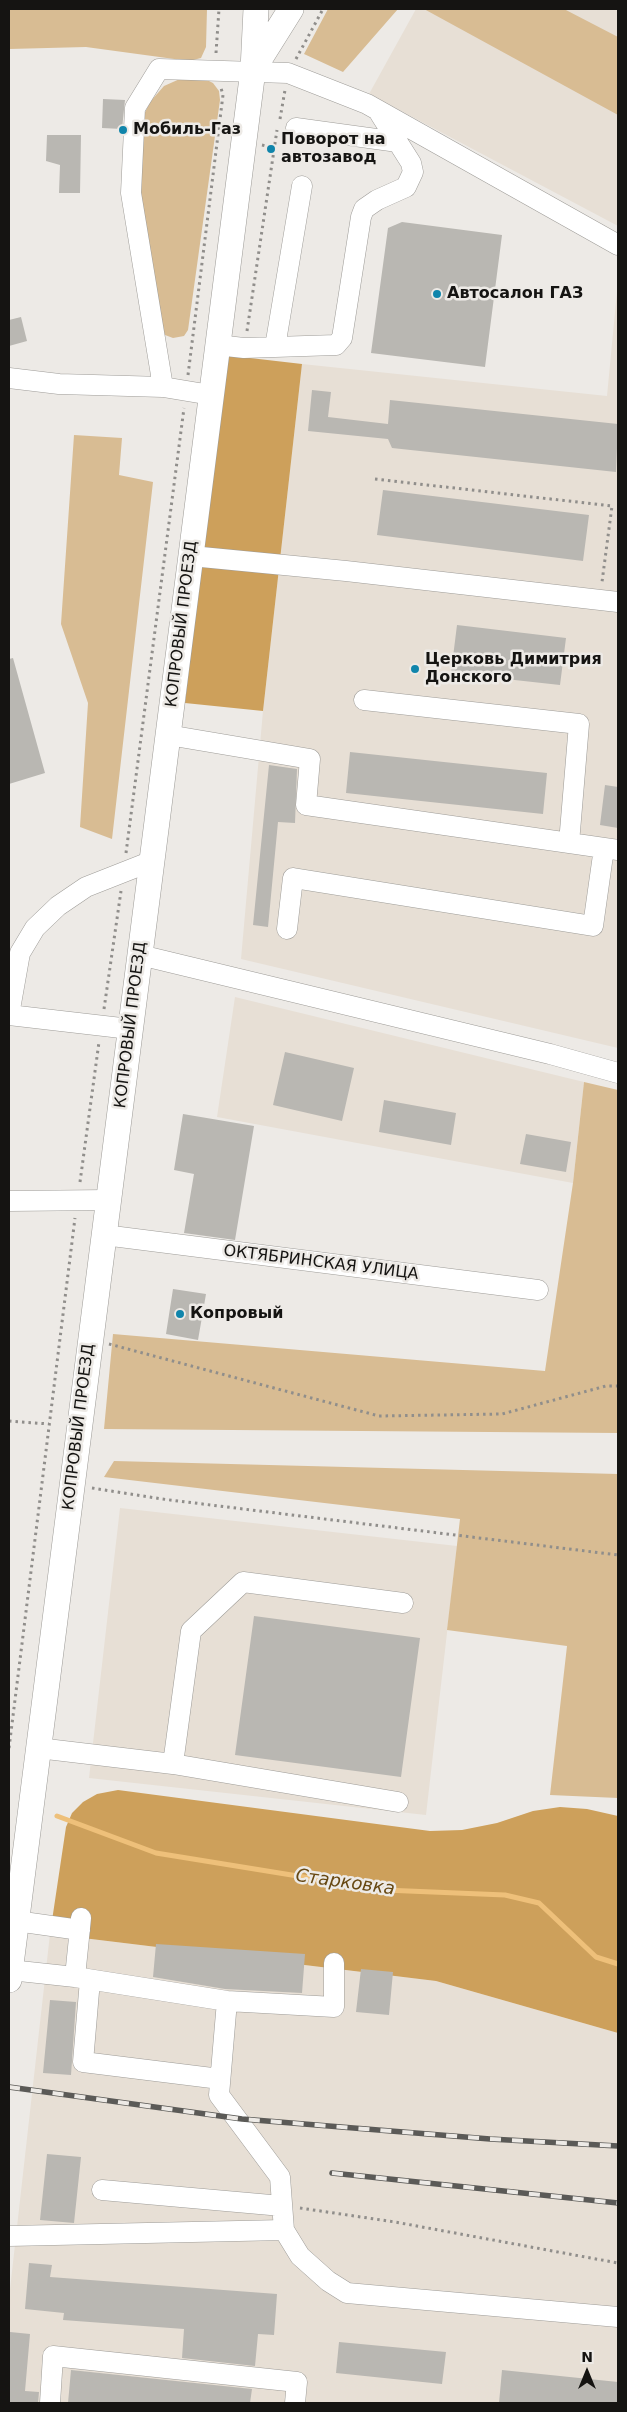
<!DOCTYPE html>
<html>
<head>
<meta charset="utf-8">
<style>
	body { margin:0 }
	#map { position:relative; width:627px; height:2412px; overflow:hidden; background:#edeae6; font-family:"DejaVu Sans",sans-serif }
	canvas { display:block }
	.frame { position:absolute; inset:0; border:10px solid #151412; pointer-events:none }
	.north { position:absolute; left:562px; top:2347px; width:50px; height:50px; -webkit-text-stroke:4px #edeae6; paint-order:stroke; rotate:0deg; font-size:14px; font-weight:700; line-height:20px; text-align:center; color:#151412 }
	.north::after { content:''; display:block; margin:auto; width:18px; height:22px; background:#151412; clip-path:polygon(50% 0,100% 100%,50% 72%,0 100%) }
</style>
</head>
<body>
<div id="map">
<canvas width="627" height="2412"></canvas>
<div class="frame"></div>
<div class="north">N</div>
</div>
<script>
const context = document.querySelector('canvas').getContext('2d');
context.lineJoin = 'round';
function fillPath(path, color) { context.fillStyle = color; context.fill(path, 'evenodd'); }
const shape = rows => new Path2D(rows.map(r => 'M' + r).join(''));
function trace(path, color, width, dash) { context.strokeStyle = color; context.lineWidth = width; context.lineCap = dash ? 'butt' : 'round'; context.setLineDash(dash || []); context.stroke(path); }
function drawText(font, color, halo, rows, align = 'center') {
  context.font = font + ' "DejaVu Sans",sans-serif'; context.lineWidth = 5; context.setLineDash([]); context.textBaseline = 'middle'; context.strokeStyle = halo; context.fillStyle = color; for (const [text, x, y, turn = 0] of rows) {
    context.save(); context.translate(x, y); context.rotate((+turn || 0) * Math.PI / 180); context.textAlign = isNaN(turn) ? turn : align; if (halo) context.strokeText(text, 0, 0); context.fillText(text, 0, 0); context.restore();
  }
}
fillPath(shape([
	[416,9,618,9,618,226,369,94],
	[618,281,618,1048,241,959,263,711,302,364,607,396],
	[235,997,584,1082,573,1183,217,1117],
	[120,1508,457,1546,426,1815,89,1778],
	[50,1934,436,1981,618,2033,618,2403,9,2403,9,2298]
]), '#e7dfd5');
fillPath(shape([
	[9,9,207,9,206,47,201,58,189,61,86,47,9,49],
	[328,9,398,9,343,72,304,54],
	[424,9,564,9,618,37,618,115],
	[182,78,203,78,213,83,219,91,220,100,188,330,184,336,173,338,165,335,161,331,137,189,141,121,150,102,164,86],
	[74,435,122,438,119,475,153,482,112,839,80,827,88,703,61,624],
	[584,1082,618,1090,618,1433,104,1429,113,1334,545,1371,573,1183],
	[114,1461,618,1474,618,1798,550,1795,567,1646,447,1630,460,1519,104,1477]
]), '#d8bc93');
fillPath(shape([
	[224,355,302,364,263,711,185,703],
	[118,1790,430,1831,462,1830,497,1823,533,1811,560,1807,587,1809,618,1816,618,2033,436,1981,50,1934,66,1827,72,1813,83,1802,97,1794]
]), '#cda05b');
trace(shape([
	[57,1816,156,1853,384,1890,505,1895,539,1903,596,1957,618,1964]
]), '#eec07a', 5);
fillPath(shape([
	[103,99,125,100,122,129,102,128],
	[47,135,81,135,80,193,59,193,60,165,46,161],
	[402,222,502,235,485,367,371,353,388,228],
	[21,317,27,341,9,346,9,320],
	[312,390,331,392,328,417,388,424,390,400,618,424,616,472,392,448,388,439,308,431],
	[383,490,589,515,583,561,377,535],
	[457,625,566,638,560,685,451,673],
	[13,658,45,773,9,784,9,659],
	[350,752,547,773,543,814,346,793],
	[269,765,297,769,295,823,278,822,268,927,253,925],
	[605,785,618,787,618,828,600,825],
	[285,1052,354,1068,342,1121,273,1105],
	[384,1100,456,1113,451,1145,379,1132],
	[183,1114,254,1126,235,1240,184,1233,194,1174,174,1170],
	[526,1134,571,1142,566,1172,520,1164],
	[173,1289,206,1294,198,1340,166,1334],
	[254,1616,420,1638,401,1777,235,1755],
	[156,1944,305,1954,302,1993,225,1989,153,1977],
	[361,1969,393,1972,389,2015,356,2012],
	[50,2000,76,2002,71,2075,43,2073],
	[47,2154,81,2157,74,2223,40,2220],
	[29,2263,52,2265,50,2277,277,2294,274,2335,258,2334,255,2366,182,2358,184,2329,63,2320,64,2313,25,2309],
	[10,2332,30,2334,25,2391,39,2392,38,2403,9,2403],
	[339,2342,446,2352,442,2384,336,2373],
	[71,2370,252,2389,250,2403,68,2403],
	[502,2370,618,2382,618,2403,499,2403]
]), '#b9b7b2');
const minor = shape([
	[296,128,398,142],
	[217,345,244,348,336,345,342,338,361,217,364,209,377,200,406,187,413,172,411,163,380,114],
	[275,347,302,186],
	[9,378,59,384,163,387,211,395],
	[163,387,131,193,135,108,159,69,288,73,367,104,618,245],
	[191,556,346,571,618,602],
	[364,700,579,724,569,843],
	[168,735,310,759,306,805,618,850],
	[287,929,293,878,593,926,604,848],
	[140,955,550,1054,618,1073],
	[9,1015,20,953,35,928,58,906,86,887,152,861],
	[9,1015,130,1029],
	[9,1201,108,1200],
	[104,1235,538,1290],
	[38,1748,173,1764,191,1631,243,1582,403,1603],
	[173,1764,398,1802],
	[81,1918,75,1977,227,2001,334,2007,334,1963],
	[16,1921,80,1930],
	[10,1970,75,1977],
	[90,1980,83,2062,220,2079],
	[227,2001,219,2095,280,2177,284,2230,300,2256,328,2281,347,2293,618,2317],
	[102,2190,282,2206],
	[9,2236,284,2230],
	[50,2403,53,2356,297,2382,295,2403]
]);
const major = shape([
	[254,68,291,9],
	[9,1980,253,70,256,9]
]);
trace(minor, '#9e9c98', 21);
trace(major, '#9e9c98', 26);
trace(shape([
	[216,53,219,9],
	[296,59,323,9],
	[280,119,285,90],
	[262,145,274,148],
	[247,331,277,130],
	[188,375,223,95,221,88],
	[375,479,612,506,602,582],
	[126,853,184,408],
	[104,1009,121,891],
	[80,1182,99,1042],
	[109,1344,379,1416,502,1414,606,1386,618,1386],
	[9,1421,49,1424],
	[92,1488,162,1499,618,1555],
	[9,1748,75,1218],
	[300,2208,395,2222,618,2263]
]), '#908e8b', 3, [2.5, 4]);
trace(minor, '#fff', 20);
trace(major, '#fff', 25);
const rail = shape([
	[9,2087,242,2119,490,2139,618,2146],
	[332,2173,618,2203]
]);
trace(rail, '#5b5a57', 5.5);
trace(rail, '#edeae6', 4, [11]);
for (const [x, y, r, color] of [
	[123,130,5,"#1085ab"],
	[271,149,5,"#1085ab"],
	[437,294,5,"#1085ab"],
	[415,669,5,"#1085ab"],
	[180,1314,5,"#1085ab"]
]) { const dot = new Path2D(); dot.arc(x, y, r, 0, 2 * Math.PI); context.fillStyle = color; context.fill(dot); trace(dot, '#edeae6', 2); }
drawText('bold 16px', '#151412', '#edeae6', [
	["Мобиль-Газ",133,130],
	["Поворот на",281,140],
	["автозавод",281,158],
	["Автосалон ГАЗ",447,294],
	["Церковь Димитрия",425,660],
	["Донского",425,678],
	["Копровый",190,1314]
], 'left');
drawText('16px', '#151412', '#edeae6', [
	["КОПРОВЫЙ ПРОЕЗД",182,624,-83],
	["КОПРОВЫЙ ПРОЕЗД",131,1025,-83],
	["ОКТЯБРИНСКАЯ УЛИЦА",321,1263,7],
	["КОПРОВЫЙ ПРОЕЗД",79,1427,-83]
]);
drawText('italic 18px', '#674812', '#edeae6', [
	["Старковка",345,1883,8]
]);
</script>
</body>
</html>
